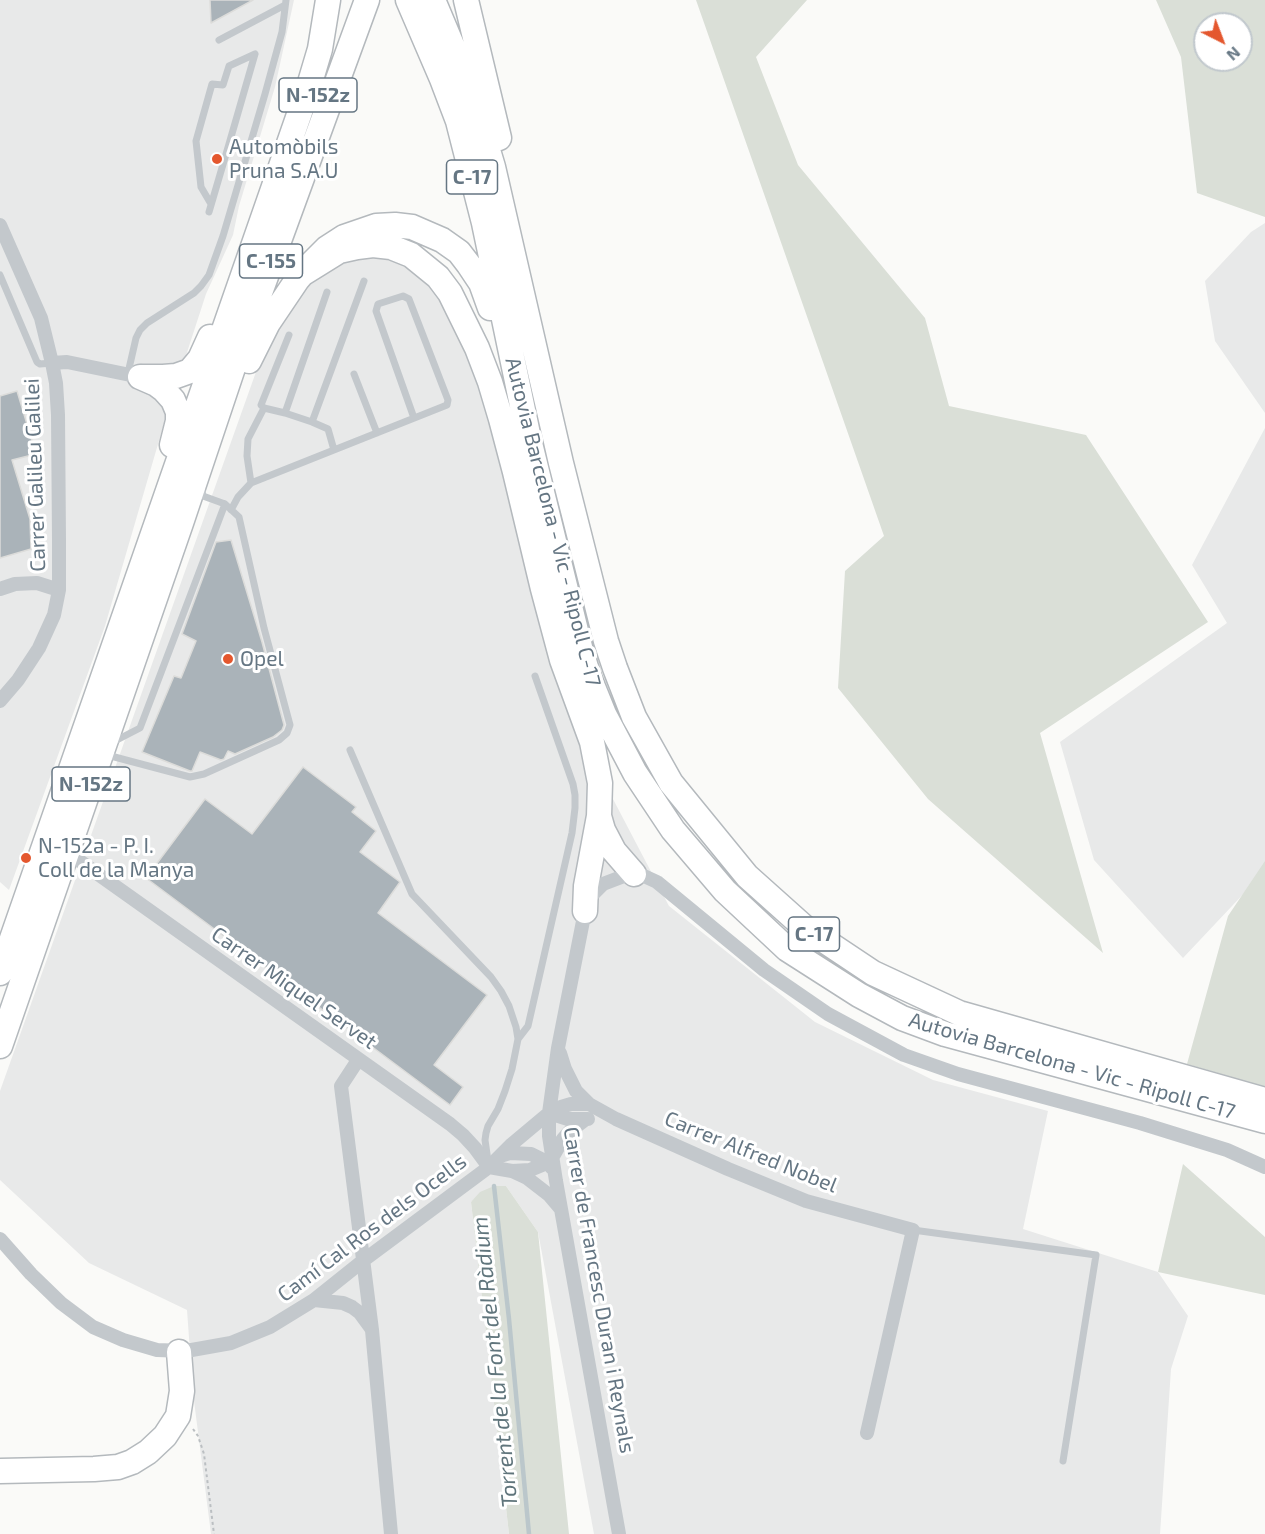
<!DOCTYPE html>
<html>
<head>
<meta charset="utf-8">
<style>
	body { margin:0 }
	#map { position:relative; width:1265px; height:1534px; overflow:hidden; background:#fafaf8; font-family:"Exo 2",sans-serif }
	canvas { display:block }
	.north { position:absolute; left:1193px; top:12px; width:60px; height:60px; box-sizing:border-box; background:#fff; border:2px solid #c1c8cd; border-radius:50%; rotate:138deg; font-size:16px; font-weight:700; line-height:24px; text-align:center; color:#657683 }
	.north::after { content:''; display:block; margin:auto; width:21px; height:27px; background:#e4572e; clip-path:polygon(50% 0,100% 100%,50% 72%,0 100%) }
</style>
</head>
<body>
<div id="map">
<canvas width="1265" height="1534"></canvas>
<div class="north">N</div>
</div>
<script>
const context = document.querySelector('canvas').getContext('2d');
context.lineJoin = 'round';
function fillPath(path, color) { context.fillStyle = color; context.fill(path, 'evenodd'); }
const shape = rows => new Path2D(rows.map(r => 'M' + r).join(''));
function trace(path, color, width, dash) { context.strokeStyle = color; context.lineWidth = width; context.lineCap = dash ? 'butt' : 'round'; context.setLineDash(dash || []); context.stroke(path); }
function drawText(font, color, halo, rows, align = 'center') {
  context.font = font + ' "Exo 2",sans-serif'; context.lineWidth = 6; context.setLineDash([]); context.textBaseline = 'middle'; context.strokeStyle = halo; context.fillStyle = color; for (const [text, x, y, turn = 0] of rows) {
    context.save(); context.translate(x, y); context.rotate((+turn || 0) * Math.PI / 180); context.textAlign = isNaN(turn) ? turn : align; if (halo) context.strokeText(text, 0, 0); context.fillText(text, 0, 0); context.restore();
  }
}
fillPath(shape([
	[0,0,294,0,275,87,239,206,233,235,206,294,165,420,105,626,9,890,0,882],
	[1265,223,1265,413,1215,341,1205,281,1251,232],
	[387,253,429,278,472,356,591,757,669,906,815,1022,933,1080,1048,1111,1023,1229,1158,1272,1188,1316,1171,1369,1160,1534,594,1534,538,1232,506,1186,494,1186,471,1202,509,1534,211,1534,193,1393,187,1310,89,1263,0,1180,0,1091,262,355,292,302,326,267,349,254],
	[1265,428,1265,871,1183,958,1094,860,1060,742,1227,623,1192,565]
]), '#e8e9e9');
fillPath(shape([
	[696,0,807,0,756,57,798,165,925,318,949,406,1086,435,1208,622,1040,733,1103,953,928,799,838,688,845,571,884,536],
	[1156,0,1265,0,1265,217,1197,193,1181,57],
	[1205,24,1241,24,1241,60,1205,60],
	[1265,861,1265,1087,1187,1064,1228,916],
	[1183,1164,1265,1237,1265,1295,1158,1272],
	[494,1186,506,1186,538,1232,569,1534,509,1534,471,1202,480,1192]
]), '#dadfd7');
trace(shape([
	[494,1186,509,1319,529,1534]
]), '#bbc7cb', 4.5);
const building = shape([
	[210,0,253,0,211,23,210,0],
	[17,391,36,454,12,460,30,519,31,549,0,558,0,396,17,391],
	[231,540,262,642,284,725,282,730,273,737,235,754,228,751,224,759,221,760,200,752,192,771,190,771,142,752,174,676,181,678,196,641,182,634,216,542,231,540],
	[303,767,356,807,352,812,376,831,360,852,400,882,378,913,487,995,434,1065,463,1087,450,1105,146,878,205,799,252,834,303,767]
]);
fillPath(building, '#aab3b9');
trace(building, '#dcdcda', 1.5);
const trunk = shape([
	[408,0,442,79,458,121,484,223,529,439,581,651,589,677,604,714,635,773,673,830,725,891,787,949,859,995,902,1018,945,1034,1265,1121],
	[433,0,468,83,493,167,561,463,606,641,615,668,634,717,671,783,747,876,804,927,873,973,959,1013,1265,1100],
	[466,0,499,138],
	[302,274,339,251,357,247,373,245,391,247,411,255,438,277,450,293,477,348,490,382,501,419,515,472,543,589,562,660,592,742,600,783,599,816,586,886,585,911],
	[249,361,268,323,297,280,310,265,327,248,344,237,376,226,395,225,412,227,442,240,459,252,469,265,481,283,490,308],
	[140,377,156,384,164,390,173,400,178,412,178,421,172,445],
	[142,377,163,377,176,376,190,371,200,359,210,337],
	[599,816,603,830,614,851,634,874],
	[0,973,309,86,320,49,328,0],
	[0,1046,181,523,238,353,367,0],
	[0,1471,94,1469,118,1467,132,1462,148,1452,165,1436,178,1416,182,1391,179,1352]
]);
trace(trunk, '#b4b9bd', 27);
trace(shape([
	[193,1429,198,1436,204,1454,214,1534]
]), '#bbbfc2', 2, [3, 3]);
trace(shape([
	[219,40,285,5],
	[229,144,255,54],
	[211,204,201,187,196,141,212,84,223,85,229,66,255,54],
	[209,212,229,144,249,149],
	[0,275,37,362,40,364,52,363],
	[128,373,136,338,140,330,147,323,194,293,201,286,209,275,223,236,265,94,282,32,286,0],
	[354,374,377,433],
	[285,413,264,408,261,405,289,335],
	[312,422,285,413,327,292],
	[334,450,328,429,312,422,364,281],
	[251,483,247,456,248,439,264,408],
	[231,510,238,497,251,483,447,405,448,400,409,299,403,296,378,304,376,311,414,418],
	[111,743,140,728,225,504,203,496,201,487],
	[350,750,412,894,491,977,501,991,509,1006,516,1027,518,1039,512,1069,505,1091,498,1109,488,1126,486,1133,485,1140,488,1161],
	[107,755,190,777,204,774,279,740,287,733,290,725,264,628,239,517,225,504],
	[518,1039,528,1026,572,833,575,808,575,795,573,784,535,676],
	[913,1230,1096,1255,1063,1461]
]), '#c3c8cc', 7);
trace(shape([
	[0,225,41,318,52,363,56,383,58,415,59,540,59,590,54,615,39,648,18,680,0,701],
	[52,363,67,362,140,377],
	[0,589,15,584,37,583,59,590],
	[67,852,450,1124,463,1135,475,1148,489,1167],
	[560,1053,565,1069,576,1091,589,1104,616,1119,728,1169,806,1201,913,1230,867,1433],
	[358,1060,341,1086,372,1330,391,1534],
	[549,1113,568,1119,588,1119],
	[500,1156,510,1153,531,1154,547,1162,552,1168],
	[489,1167,512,1171,527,1178,549,1195,560,1208],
	[512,1171,530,1170,542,1165,552,1158,563,1139,569,1132,586,1119],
	[0,1239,31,1274,61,1303,93,1327,123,1340,157,1350,186,1351,231,1343,270,1327,314,1300,364,1260,489,1167,512,1144,549,1113,561,1107,571,1104,589,1104],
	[314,1300,343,1303,352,1307,360,1313,371,1328],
	[619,1534,556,1181,549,1136,549,1113,558,1048,585,911,589,898,603,884,624,876,634,874,644,876,657,882,764,970,828,1014,904,1055,958,1074,1140,1123,1227,1150,1265,1167]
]), '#c3c8cc', 14);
trace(trunk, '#fff', 24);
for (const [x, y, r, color] of [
	[217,159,6,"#e4572e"],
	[228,659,6,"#e4572e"],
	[26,858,6,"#e4572e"]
]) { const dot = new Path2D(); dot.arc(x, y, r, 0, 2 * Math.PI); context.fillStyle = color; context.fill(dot); trace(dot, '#fff', 2); }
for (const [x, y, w] of [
	[318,95,78],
	[472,177,51],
	[271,261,63],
	[91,784,78],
	[814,934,51]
]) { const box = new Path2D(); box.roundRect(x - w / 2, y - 17, w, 34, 4.5); context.fillStyle = '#fff'; context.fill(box); trace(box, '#657683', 1.5); }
drawText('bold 20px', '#657683', null, [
	["N-152z",318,95],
	["C-17",472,177],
	["C-155",271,261],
	["N-152z",91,784],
	["C-17",814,934]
]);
drawText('21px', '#657683', '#fff', [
	["Automòbils",229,147],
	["Pruna S.A.U",229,171],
	["Opel",240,659],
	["N-152a - P. I.",38,846],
	["Coll de la Manya",38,870]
], 'left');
drawText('21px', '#657683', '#fff', [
	["Carrer Galileu Galilei",35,475,-92],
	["Autovia Barcelona - Vic - Ripoll C-17",553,522,76],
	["Carrer Miquel Servet",294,988,35],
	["Autovia Barcelona - Vic - Ripoll C-17",1072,1066,16],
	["Carrer Alfred Nobel",751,1152,22],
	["Camí Cal Ros dels Ocells",372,1228,-37],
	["Carrer de Francesc Duran i Reynals",599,1290,80]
]);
drawText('italic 22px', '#60757c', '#fff', [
	["Torrent de la Font del Ràdium",495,1362,-96]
]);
</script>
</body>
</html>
